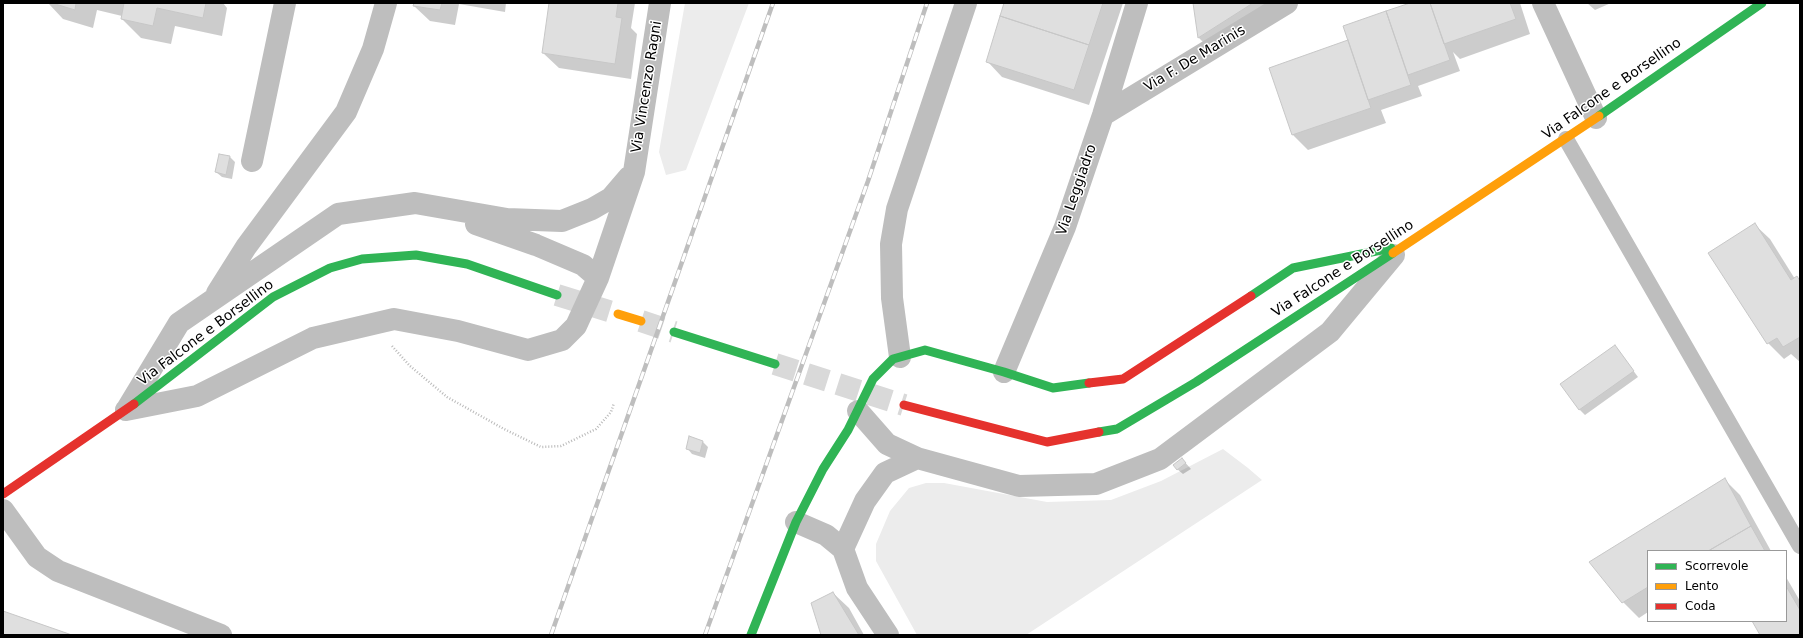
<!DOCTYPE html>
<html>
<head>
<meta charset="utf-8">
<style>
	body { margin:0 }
	#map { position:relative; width:1803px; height:638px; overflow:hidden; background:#fff; font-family:"DejaVu Sans",sans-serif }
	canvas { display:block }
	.frame { position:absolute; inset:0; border:4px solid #000; pointer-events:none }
	.legend { position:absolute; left:1647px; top:550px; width:140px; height:72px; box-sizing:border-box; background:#fff; border:1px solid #999; margin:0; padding:5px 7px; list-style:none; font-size:12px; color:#000 }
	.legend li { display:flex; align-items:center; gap:8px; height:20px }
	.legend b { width:20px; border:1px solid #999 }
</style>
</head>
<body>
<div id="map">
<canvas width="1803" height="638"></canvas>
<div class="frame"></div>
<ul class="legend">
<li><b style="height:5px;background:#30b455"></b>Scorrevole</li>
<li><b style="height:5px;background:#ff9f0a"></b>Lento</li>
<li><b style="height:5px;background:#e5322d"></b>Coda</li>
</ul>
</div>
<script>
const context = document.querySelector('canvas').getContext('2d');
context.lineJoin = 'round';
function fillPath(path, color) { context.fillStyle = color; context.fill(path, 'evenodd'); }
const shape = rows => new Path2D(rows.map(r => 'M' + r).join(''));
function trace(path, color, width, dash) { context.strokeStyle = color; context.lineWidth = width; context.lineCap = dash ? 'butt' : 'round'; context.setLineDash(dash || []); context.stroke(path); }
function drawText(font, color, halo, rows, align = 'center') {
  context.font = font + ' "DejaVu Sans",sans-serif'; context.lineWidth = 3; context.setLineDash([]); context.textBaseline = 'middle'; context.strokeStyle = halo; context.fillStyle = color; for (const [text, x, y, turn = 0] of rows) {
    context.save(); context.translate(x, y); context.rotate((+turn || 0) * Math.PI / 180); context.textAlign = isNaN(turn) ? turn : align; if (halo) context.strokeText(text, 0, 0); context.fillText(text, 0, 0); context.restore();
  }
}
fillPath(shape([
	[685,3,749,3,686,170,666,175,659,152],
	[1223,449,1248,468,1262,480,1026,635,917,635,876,561,876,544,890,511,909,488,926,483,944,483,1047,502,1111,500,1161,481]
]), '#ececec');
fillPath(shape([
	[48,3,223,3,227,8,222,36,175,26,171,44,141,38,122,19,122,16,97,10,93,28,63,19],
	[415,3,506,3,505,12,459,4,455,25,430,21,414,6],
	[550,3,635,3,631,28,637,34,631,79,559,68,543,53],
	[1006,3,1123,3,1089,105,1002,77,987,61],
	[1194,3,1287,3,1218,57,1199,38],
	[1413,3,1520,3,1530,34,1460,59,1453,52,1460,71,1418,86,1422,96,1381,110,1386,123,1308,150,1293,135,1270,69,1349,41,1344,27],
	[1587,3,1611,3,1595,10],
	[230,157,235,162,232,179,222,177,216,172],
	[1754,224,1770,239,1795,279,1797,277,1800,281,1800,362,1791,354,1784,359,1768,343,1710,254],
	[1615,346,1638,377,1585,415,1579,409],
	[690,438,703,442,708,447,705,458,692,454,687,448],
	[1182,459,1191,469,1183,474,1177,469],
	[1725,480,1740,495,1771,551,1648,551,1648,612,1639,618,1623,602,1590,562],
	[1786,577,1800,601,1800,635,1761,635,1753,621,1786,621],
	[833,593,849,608,864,635,822,635]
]), '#0003');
const building = shape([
	[52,3,76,3,75,10,52,3],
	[124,3,206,3,203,18,157,8,153,26,121,19,124,3],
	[414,3,442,3,440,10,413,6,414,3],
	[549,3,618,3,616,17,622,18,615,64,542,53,549,3],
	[1004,3,1103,3,1089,45,1000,16,1004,3],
	[1193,3,1253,3,1198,38,1193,3],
	[1410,3,1430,3,1450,60,1408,75,1386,11,1410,3],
	[1430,3,1510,3,1516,19,1444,44,1430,3],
	[1386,11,1411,85,1368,100,1343,26,1386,11],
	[1000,16,1089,45,1074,90,986,62,1000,16],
	[1348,40,1371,108,1292,135,1269,68,1348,40],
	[219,154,230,156,226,175,215,172,219,154],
	[1755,223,1791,280,1797,276,1800,281,1800,337,1783,347,1777,338,1767,344,1708,253,1755,223],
	[1615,345,1634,371,1579,410,1560,384,1615,345],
	[689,436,703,441,700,453,686,449,689,436],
	[1182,458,1186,463,1177,470,1173,465,1182,458],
	[1725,478,1751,526,1708,551,1648,551,1648,587,1622,603,1589,562,1725,478],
	[1751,526,1765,551,1711,551,1710,550,1751,526],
	[1786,586,1800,610,1800,635,1760,635,1752,621,1786,621,1786,586],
	[833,592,859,635,821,635,811,603,833,592],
	[3,611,72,635,3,635,3,611]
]);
fillPath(building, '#dfdfdf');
trace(building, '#c7c7c7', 1);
trace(shape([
	[557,295,618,314],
	[641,321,674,332],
	[775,364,904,405]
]), '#d9d9d9', 22, [22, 11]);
trace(shape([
	[392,346,410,366,447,397,504,429,541,447,561,446,596,429,611,412,614,403]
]), '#b9b9b9', 2.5, [1, 2]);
trace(shape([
	[1566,139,1800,546]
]), '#bebebe', 16);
trace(shape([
	[1543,3,1596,118],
	[1103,115,1287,3],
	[252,161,285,3],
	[476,224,536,245,583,265,598,278],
	[217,293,246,247,346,112,373,49,386,3],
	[900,357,892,298,891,244,897,209,966,3],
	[1004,372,1065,227,1103,115,1137,3],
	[127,409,179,323,338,214,415,203,507,219,562,221,592,209,611,198,629,177],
	[126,410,197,396,313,338,394,319,458,331,528,350,562,340,576,326,598,278,634,172,660,3],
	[858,411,887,444,917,458,1019,486,1096,484,1160,459,1330,332,1394,255],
	[3,510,37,557,58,571,221,635],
	[796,522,826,535,843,549,857,588,888,635],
	[843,549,865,501,885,473,917,458]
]), '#bebebe', 22);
trace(shape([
	[1599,116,1762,3],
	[1251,296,1293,268,1391,248],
	[674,332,775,364],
	[134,404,273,297,330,268,362,259,416,255,467,264,557,295],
	[1099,432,1117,429,1196,382,1393,253],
	[751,635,796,522,823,469,848,430,873,379,893,359,925,350,1004,372,1053,388,1089,383]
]), '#30b455', 9);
trace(shape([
	[1393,253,1599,116],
	[618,314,641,321]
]), '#ff9f0a', 9);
trace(shape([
	[1089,383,1123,379,1251,296],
	[904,405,1047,442,1099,432],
	[3,494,134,404]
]), '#e5322d', 9);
const rail = shape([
	[551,635,773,3],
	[705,635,868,181,927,3]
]);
trace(rail, '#bebebe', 4.5);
trace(rail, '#fff', 3, [9]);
drawText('14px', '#000', '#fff', [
	["Via F. De Marinis",1195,59,-31],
	["Via Vincenzo Ragni",647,87,-81],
	["Via Falcone e Borsellino",1612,89,-35],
	["Via Leggiadro",1077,190,-71],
	["Via Falcone e Borsellino",1343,269,-33],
	["Via Falcone e Borsellino",206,333,-37]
]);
</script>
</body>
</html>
